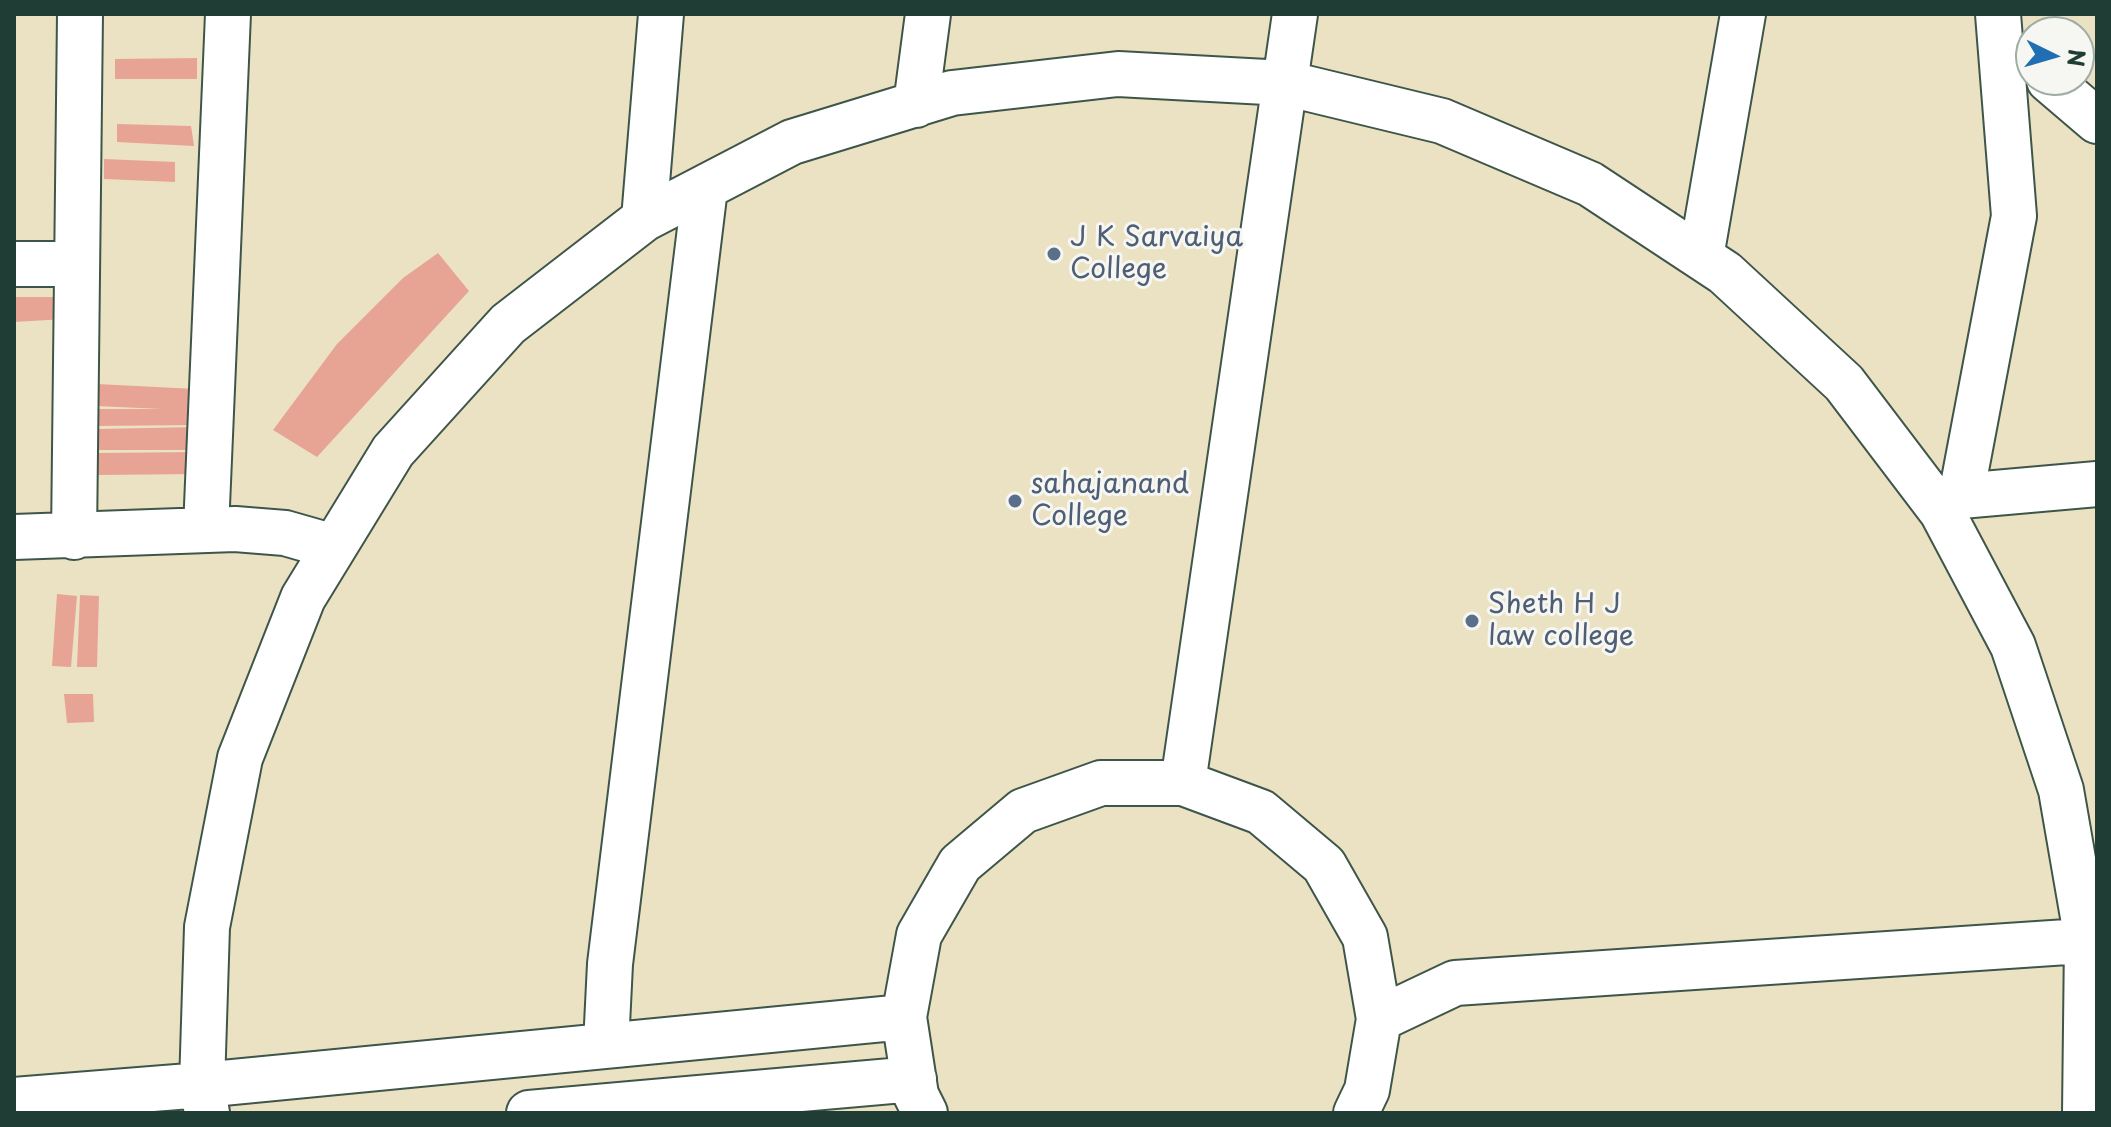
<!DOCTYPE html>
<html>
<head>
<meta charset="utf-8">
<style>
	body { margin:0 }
	#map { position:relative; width:2111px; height:1127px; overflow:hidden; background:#ebe2c3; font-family:"Playpen Sans",sans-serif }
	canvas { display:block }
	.frame { position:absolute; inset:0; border:16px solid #1f3d34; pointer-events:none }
	.north { position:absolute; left:2015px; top:16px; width:80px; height:80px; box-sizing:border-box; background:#f6f6f2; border:2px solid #a0aca6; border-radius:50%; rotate:95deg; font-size:22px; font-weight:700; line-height:32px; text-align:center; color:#1f3d34 }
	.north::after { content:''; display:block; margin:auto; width:28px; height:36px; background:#1f6fb2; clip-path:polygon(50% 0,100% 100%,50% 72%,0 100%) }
</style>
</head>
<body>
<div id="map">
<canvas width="2111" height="1127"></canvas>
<div class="frame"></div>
<div class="north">N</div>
</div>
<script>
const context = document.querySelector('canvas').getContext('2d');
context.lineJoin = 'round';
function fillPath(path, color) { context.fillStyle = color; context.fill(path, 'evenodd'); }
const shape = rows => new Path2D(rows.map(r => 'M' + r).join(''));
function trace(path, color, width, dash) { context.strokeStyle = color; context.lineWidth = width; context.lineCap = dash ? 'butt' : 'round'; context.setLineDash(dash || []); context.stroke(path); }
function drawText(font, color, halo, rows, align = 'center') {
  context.font = font + ' "Playpen Sans",sans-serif'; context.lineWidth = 6; context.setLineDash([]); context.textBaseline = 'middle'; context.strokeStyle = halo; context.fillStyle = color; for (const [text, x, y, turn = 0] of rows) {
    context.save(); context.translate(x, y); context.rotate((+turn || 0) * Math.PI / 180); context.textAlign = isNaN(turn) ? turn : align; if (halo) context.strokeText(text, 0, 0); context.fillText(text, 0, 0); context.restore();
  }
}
fillPath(shape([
	[197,58,197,79,115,79,115,59],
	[117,124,191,126,194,146,117,142],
	[104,159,175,162,175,182,104,179],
	[438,253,469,291,317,457,273,430,337,344,403,278],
	[14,297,66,297,65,319,14,322],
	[97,384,196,389,198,425,96,426,96,409,162,409,96,406],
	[198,427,199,450,96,450,97,429],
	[198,452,199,474,96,475,97,453],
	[57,594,77,596,71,667,52,666],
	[80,595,99,596,97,667,77,667],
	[64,694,93,694,94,722,67,723]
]), '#e7a495');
const minor = shape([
	[2049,80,2097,121],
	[916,105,928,14],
	[644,219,661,14],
	[1701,257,1743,14],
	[14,264,76,264],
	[1961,496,2014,216,1998,14],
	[1942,512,1961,496,2097,484],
	[206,529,228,14],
	[14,537,235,529,285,533,334,547],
	[74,537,80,14],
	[1183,783,1295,14],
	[1379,1019,1455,983,2097,940],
	[606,1045,610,964,705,188],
	[14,1100,202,1085,904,1017],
	[207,1113,202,1085,207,927,240,758,303,598,393,451,508,324,644,219,792,142,952,93,1118,74,1285,83,1442,121,1590,184,1725,273,1844,383,1942,512,2013,646,2061,790,2087,940,2085,1113],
	[529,1113,914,1079],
	[925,1113,916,1095,904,1017,919,935,960,864,1023,811,1101,783,1183,783,1261,812,1324,865,1365,937,1379,1019,1367,1090,1356,1113]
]);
trace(minor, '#3e5649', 48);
trace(minor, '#fff', 44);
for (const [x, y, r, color] of [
	[1054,254,8,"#5c6f8a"],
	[1015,501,8,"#5c6f8a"],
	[1472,621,8,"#5c6f8a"]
]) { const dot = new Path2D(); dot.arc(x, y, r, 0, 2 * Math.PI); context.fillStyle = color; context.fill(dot); trace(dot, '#f6f6f2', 3); }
drawText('28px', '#4e5e75', '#f6f6f2', [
	["J K Sarvaiya",1070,238],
	["College",1070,270],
	["sahajanand",1031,485],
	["College",1031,517],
	["Sheth H J",1488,605],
	["law college",1488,637]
], 'left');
</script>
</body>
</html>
